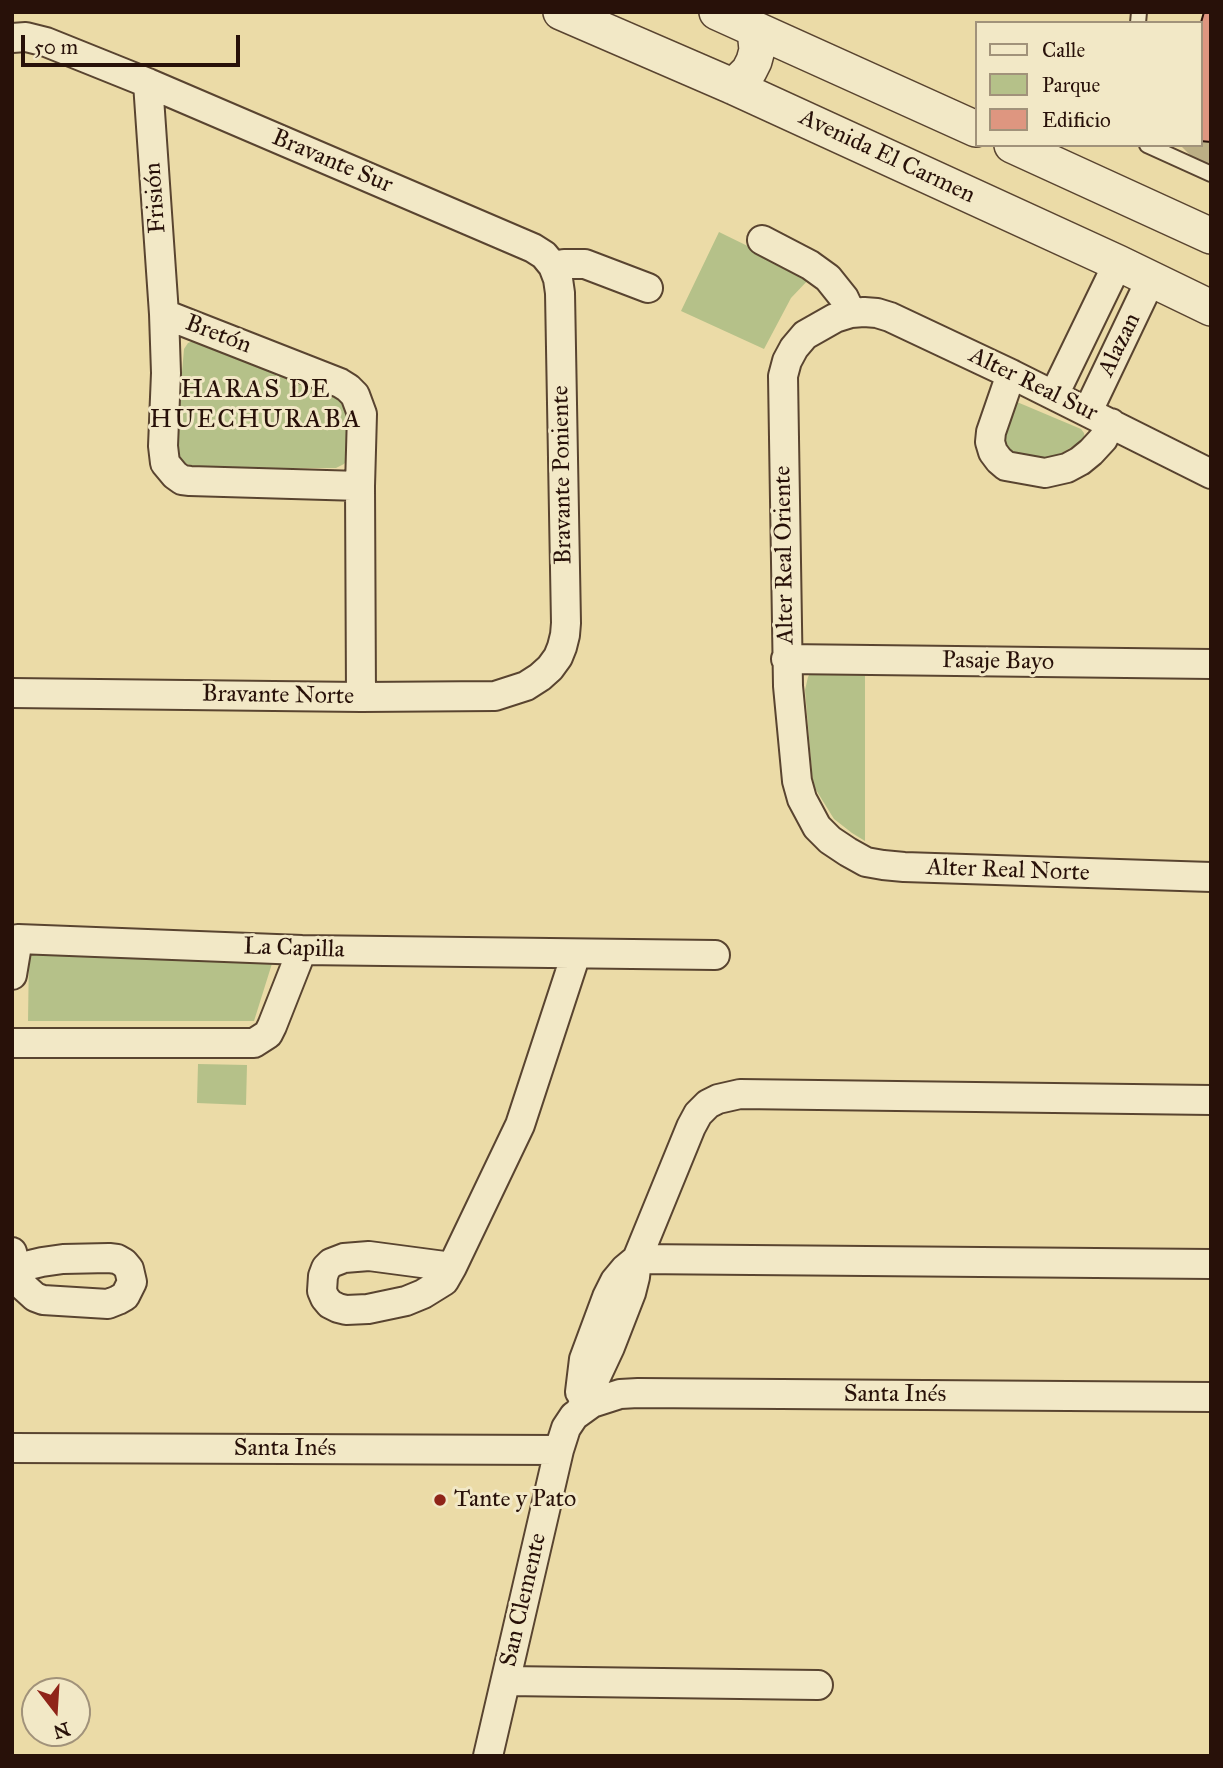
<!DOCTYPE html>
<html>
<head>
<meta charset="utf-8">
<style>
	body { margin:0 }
	#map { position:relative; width:1223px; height:1768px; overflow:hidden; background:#ebdba7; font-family:"IM FELL Great Primer",serif }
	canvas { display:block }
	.frame { position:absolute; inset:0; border:14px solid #281109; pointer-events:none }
	.legend { position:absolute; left:975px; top:21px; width:228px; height:126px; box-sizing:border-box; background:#f2e8c6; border:2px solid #a1927a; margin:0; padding:9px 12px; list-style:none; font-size:21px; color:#281109 }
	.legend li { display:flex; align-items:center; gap:14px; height:35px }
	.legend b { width:35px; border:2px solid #a1927a }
	.north { position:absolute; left:21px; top:1677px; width:70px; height:70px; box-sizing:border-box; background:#f2e8c6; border:2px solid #a1927a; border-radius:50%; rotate:163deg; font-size:19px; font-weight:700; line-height:28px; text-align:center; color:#281109 }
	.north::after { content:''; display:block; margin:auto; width:24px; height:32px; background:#8f2418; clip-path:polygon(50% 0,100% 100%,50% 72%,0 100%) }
	.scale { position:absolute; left:21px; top:35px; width:219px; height:32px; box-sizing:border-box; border:4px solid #281109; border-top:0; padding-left:9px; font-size:21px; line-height:24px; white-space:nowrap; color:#281109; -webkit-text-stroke:5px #f2e8c6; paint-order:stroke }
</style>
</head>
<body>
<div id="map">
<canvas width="1223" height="1768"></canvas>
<div class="frame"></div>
<ul class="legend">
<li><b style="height:9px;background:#f2e8c6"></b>Calle</li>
<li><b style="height:19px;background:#b5c189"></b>Parque</li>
<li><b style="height:19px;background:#de9680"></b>Edificio</li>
</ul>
<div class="north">N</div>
<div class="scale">50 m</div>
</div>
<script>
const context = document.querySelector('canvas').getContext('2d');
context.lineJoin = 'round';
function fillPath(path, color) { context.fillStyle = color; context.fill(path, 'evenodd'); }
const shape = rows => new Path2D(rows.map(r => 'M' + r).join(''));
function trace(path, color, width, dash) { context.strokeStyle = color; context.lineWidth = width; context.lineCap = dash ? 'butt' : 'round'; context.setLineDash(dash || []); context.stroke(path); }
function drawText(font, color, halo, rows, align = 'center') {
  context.font = font + ' "IM FELL Great Primer",serif'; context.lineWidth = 6; context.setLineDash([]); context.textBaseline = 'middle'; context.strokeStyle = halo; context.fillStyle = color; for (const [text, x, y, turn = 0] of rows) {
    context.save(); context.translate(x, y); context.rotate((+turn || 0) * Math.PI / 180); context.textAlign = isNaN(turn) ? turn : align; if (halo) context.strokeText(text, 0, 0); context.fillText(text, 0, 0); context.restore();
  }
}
fillPath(shape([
	[719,232,811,277,791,298,764,349,681,311],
	[193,341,199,342,334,389,349,409,348,459,344,464,336,468,197,468,185,463,179,457,176,449,176,441,184,349,188,343],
	[1017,402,1081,429,1084,433,1085,439,1050,460,1038,463,1006,451,1002,428,1008,414],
	[865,669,865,841,852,833,834,819,813,785,805,690,808,677,812,670],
	[29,954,275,954,254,1021,28,1021],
	[198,1064,247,1065,246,1105,197,1103]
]), '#b5c189');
fillPath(shape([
	[1211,12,1211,176,1180,145,1200,145,1200,28]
]), '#0003');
const building = shape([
	[1204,12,1211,12,1211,142,1200,141,1200,26,1204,12]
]);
fillPath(building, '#de9680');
trace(building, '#281109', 2);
const service = shape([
	[1138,23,1139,12],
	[1147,145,1211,174]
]);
const minor = shape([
	[12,38,26,37,46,42,148,83,533,248,544,255,553,266,558,279,560,293,566,623,565,635,562,647,558,657,550,668,540,677,526,686,495,696,361,697,12,693],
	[148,83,164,314,166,373,163,446,165,463,175,475,182,480,190,481,360,486],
	[762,240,810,265,828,278,844,298,851,313],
	[553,266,564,264,585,264,648,288],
	[164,314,340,383,348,388,355,395,362,414,360,486,361,697],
	[1011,374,991,432,990,442,993,452,999,460,1006,466,1045,473,1067,468,1080,461,1091,452,1103,439,1111,423],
	[1054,395,1118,263],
	[1088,411,1151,279],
	[1211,474,1011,374,890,317,877,313,864,312,851,313,835,318,805,335,794,348,787,361,783,376,788,686,797,781,802,799,817,827,830,840,848,852,866,862,883,865,904,867,1211,877],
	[786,659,1211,664],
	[12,942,18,939,302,950,715,955],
	[12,975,18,939],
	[12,1043,254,1043,268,1034,272,1026,302,950],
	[12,1252,13,1256,17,1268,21,1281,24,1287,35,1297,43,1300,108,1304,118,1300,125,1296,132,1282,129,1269,124,1263,117,1259,109,1258,63,1259,42,1262,17,1268],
	[452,1267,369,1256,344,1258,331,1263,326,1268,323,1276,322,1291,325,1298,330,1304,338,1308,346,1310,368,1309,406,1301,423,1294,444,1281,452,1267,520,1125,576,954],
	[580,1392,584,1359,607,1297,615,1281,625,1269,637,1259,1211,1264],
	[581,1409,610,1347,631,1293,635,1277,637,1259,691,1127,698,1114,708,1104,718,1099,740,1094,1211,1100],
	[12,1448,559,1450],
	[506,1681,818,1685],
	[488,1756,559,1450,566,1428,574,1416,592,1403,620,1394,638,1393,1211,1397]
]);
const tertiary = shape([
	[561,12,732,86,1118,263,1211,308],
	[717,12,976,129],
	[732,86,741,79,749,71,754,61,757,50,755,29],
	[1012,145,1211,236]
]);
trace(service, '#594430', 18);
trace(minor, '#594430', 32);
trace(tertiary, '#594430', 38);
trace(service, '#f2e8c6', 14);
trace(minor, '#f2e8c6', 28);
trace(tertiary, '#f2e8c6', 35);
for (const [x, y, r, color] of [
	[440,1500,7,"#8f2418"]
]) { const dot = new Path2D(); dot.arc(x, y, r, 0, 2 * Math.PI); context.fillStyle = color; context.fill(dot); trace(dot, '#f2e8c6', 2.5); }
drawText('24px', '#281109', '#f2e8c6', [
	["Avenida El Carmen",887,157,25],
	["Bravante Sur",332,162,23],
	["Frisión",156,198,-94],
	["Bretón",218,335,21],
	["Alazan",1120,345,-64],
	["Alter Real Sur",1033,385,26],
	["Bravante Poniente",563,475,-91],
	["Alter Real Oriente",785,555,-91],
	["Pasaje Bayo",998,662,1],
	["Bravante Norte",278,696,1],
	["Alter Real Norte",1008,871,2],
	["La Capilla",294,949,2],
	["Santa Inés",895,1395],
	["Santa Inés",285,1449],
	["San Clemente",524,1600,-77]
]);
drawText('24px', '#281109', '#f2e8c6', [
	["Tante y Pato",454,1500]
], 'left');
context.letterSpacing = '2px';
drawText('26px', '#281109', '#f2e8c6', [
	["HARAS DE",256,391],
	["HUECHURABA",256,421]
]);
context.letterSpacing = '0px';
</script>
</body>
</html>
